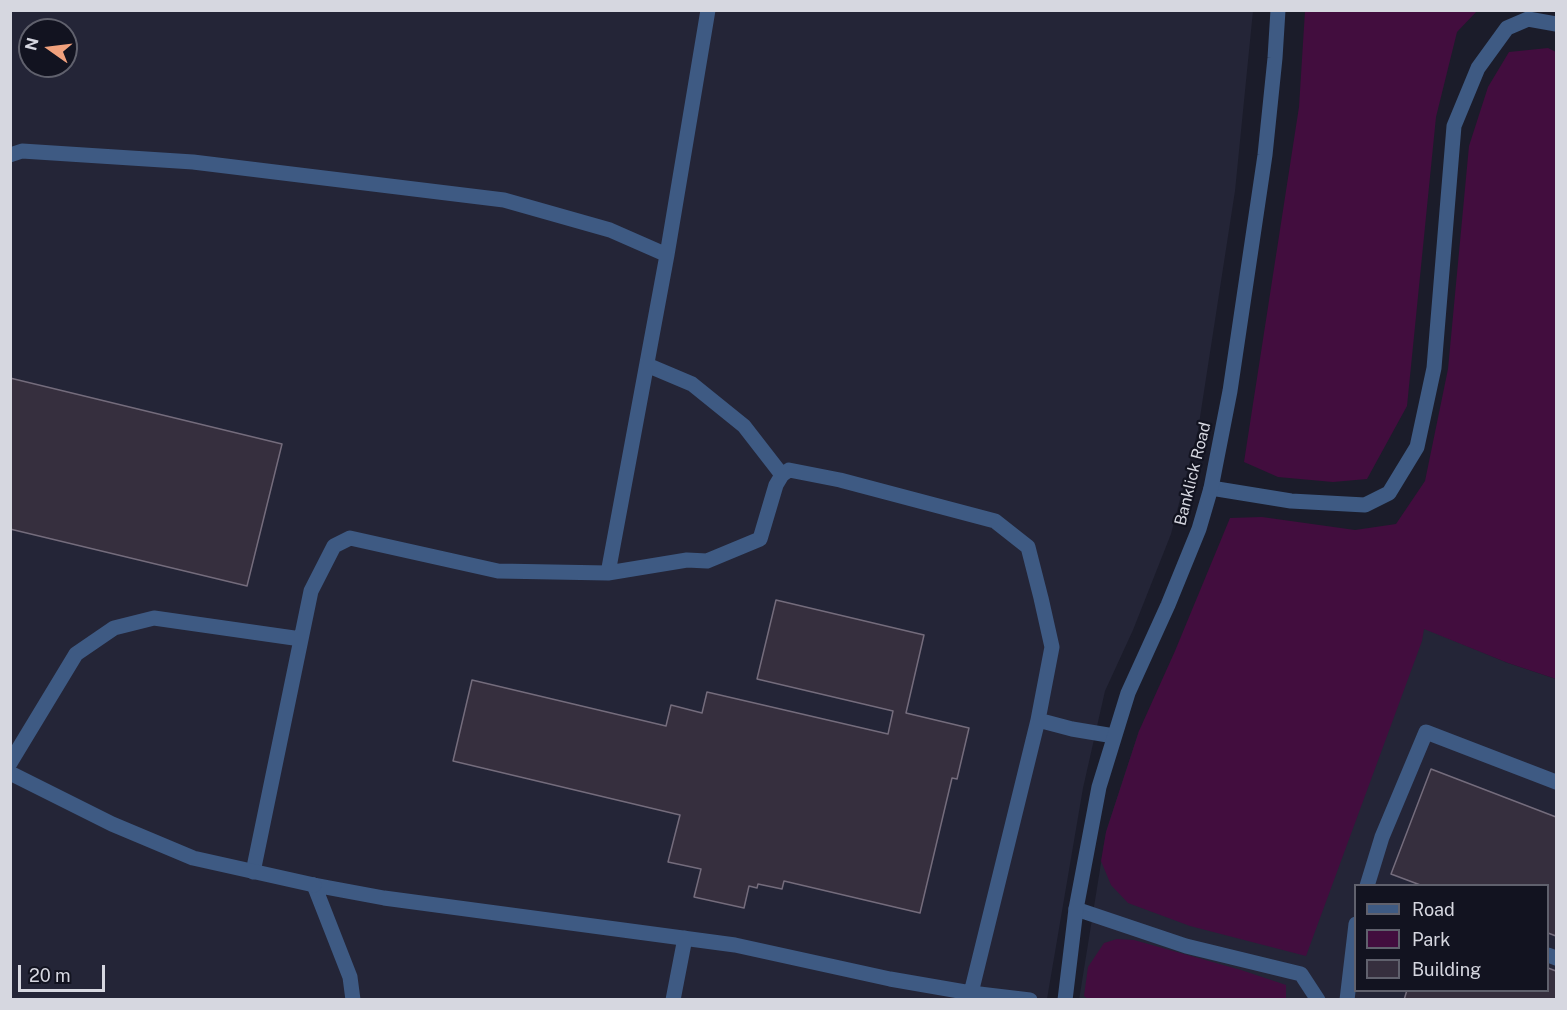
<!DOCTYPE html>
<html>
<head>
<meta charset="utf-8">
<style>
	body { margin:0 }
	#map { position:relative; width:1567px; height:1010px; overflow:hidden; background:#1b1c2a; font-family:"Public Sans",sans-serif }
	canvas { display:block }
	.frame { position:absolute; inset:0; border:12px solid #d6d7e0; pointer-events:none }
	.legend { position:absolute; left:1354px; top:884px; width:195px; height:108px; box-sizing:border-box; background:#121320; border:2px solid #60616d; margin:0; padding:8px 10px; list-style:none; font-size:18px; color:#d6d7e0 }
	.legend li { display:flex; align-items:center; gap:12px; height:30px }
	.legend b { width:30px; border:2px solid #60616d }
	.north { position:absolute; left:18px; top:18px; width:60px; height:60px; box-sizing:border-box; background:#121320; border:2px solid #60616d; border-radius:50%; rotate:284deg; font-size:16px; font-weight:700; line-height:24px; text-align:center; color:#d6d7e0 }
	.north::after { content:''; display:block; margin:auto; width:21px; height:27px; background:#f1a17d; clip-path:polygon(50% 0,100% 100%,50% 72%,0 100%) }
	.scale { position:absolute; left:18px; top:965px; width:87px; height:27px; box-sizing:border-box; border:3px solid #d6d7e0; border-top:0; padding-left:8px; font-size:18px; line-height:21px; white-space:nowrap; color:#d6d7e0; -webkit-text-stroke:4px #121320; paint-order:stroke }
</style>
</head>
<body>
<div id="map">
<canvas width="1567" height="1010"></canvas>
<div class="frame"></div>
<ul class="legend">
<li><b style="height:8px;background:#3e5a83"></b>Road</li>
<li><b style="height:16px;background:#420d3e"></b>Park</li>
<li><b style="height:16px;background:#362f3e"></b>Building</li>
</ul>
<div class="north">N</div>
<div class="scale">20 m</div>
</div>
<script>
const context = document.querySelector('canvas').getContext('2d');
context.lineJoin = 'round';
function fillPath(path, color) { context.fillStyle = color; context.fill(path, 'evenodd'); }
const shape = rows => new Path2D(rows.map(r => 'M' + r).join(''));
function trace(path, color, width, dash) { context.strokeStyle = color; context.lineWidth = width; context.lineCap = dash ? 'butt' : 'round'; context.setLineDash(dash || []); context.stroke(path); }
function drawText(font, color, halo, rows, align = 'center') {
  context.font = font + ' "Public Sans",sans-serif'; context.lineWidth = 4.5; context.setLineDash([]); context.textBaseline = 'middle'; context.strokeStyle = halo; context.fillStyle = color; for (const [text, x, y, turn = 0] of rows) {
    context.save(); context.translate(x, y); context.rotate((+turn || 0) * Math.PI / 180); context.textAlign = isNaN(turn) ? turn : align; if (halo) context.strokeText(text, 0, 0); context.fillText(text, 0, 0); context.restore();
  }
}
fillPath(shape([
	[10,11,1253,11,1235,191,1198,430,1171,534,1133,630,1105,691,1083,788,1047,999,11,999],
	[30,30,66,30,66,66,30,66],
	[1424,628,1508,663,1556,679,1556,999,1079,1000,1106,832,1139,731],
	[1356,886,1548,886,1548,990,1356,990]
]), '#242537');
fillPath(shape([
	[1305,11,1477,11,1457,32,1436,117,1407,406,1367,479,1333,482,1278,477,1244,462,1299,107],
	[1548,48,1556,52,1556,679,1508,663,1424,629,1422,641,1306,956,1190,926,1128,903,1111,885,1101,861,1106,832,1139,731,1175,651,1230,518,1262,517,1355,530,1396,524,1425,481,1448,369,1469,146,1488,87,1509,52],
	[1117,939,1134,940,1241,970,1286,985,1286,999,1088,999,1084,996,1088,967,1104,943]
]), '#420d3e');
const building = shape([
	[10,378,282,444,247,586,10,529,10,378],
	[776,600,924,635,906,713,969,728,957,779,952,778,920,913,784,881,782,889,758,884,757,888,749,886,744,908,694,897,701,869,668,862,680,815,453,761,472,680,666,726,671,705,702,713,707,692,888,734,893,711,757,679,776,600],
	[1431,769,1556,817,1556,936,1548,933,1548,886,1423,886,1391,874,1431,769],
	[1548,968,1556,971,1556,1000,1404,1000,1407,990,1548,990,1548,968]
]);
fillPath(building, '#362f3e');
trace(building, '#746c7c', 1.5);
trace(shape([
	[10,155,22,151,193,162,504,200,610,230,667,255],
	[647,365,692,384,744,426,782,475],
	[1211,488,1291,501,1365,505,1389,493,1417,447,1434,368,1454,126,1478,68,1507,28,1528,19,1556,24],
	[608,573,667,255,708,10],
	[10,763,76,654,114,628,154,618,301,639],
	[253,872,311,591,334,546,350,538,498,571,608,573,687,560,707,561,760,539,776,485,782,475,789,470,840,480,995,521,1028,547,1041,598,1052,647,1038,720,1072,729,1114,736],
	[314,885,384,898,735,945,890,979,971,993,1030,1000],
	[314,885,350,977,353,1000],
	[1367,886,1382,837,1426,732,1556,782],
	[1076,909,1186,946,1301,974,1318,1000],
	[1548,955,1556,958],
	[971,993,1038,720],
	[673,1000,685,938],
	[1347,1000,1356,924]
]), '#3e5a83', 15);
trace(shape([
	[10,773,112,824,193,858,314,885],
	[1065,1000,1076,909,1099,787,1128,693,1168,605,1199,529,1211,488,1230,391,1265,155,1275,58,1278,10]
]), '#3e5a83', 15);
drawText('16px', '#d6d7e0', '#121320', [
	["Banklick Road",1193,474,-76]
]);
</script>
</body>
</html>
